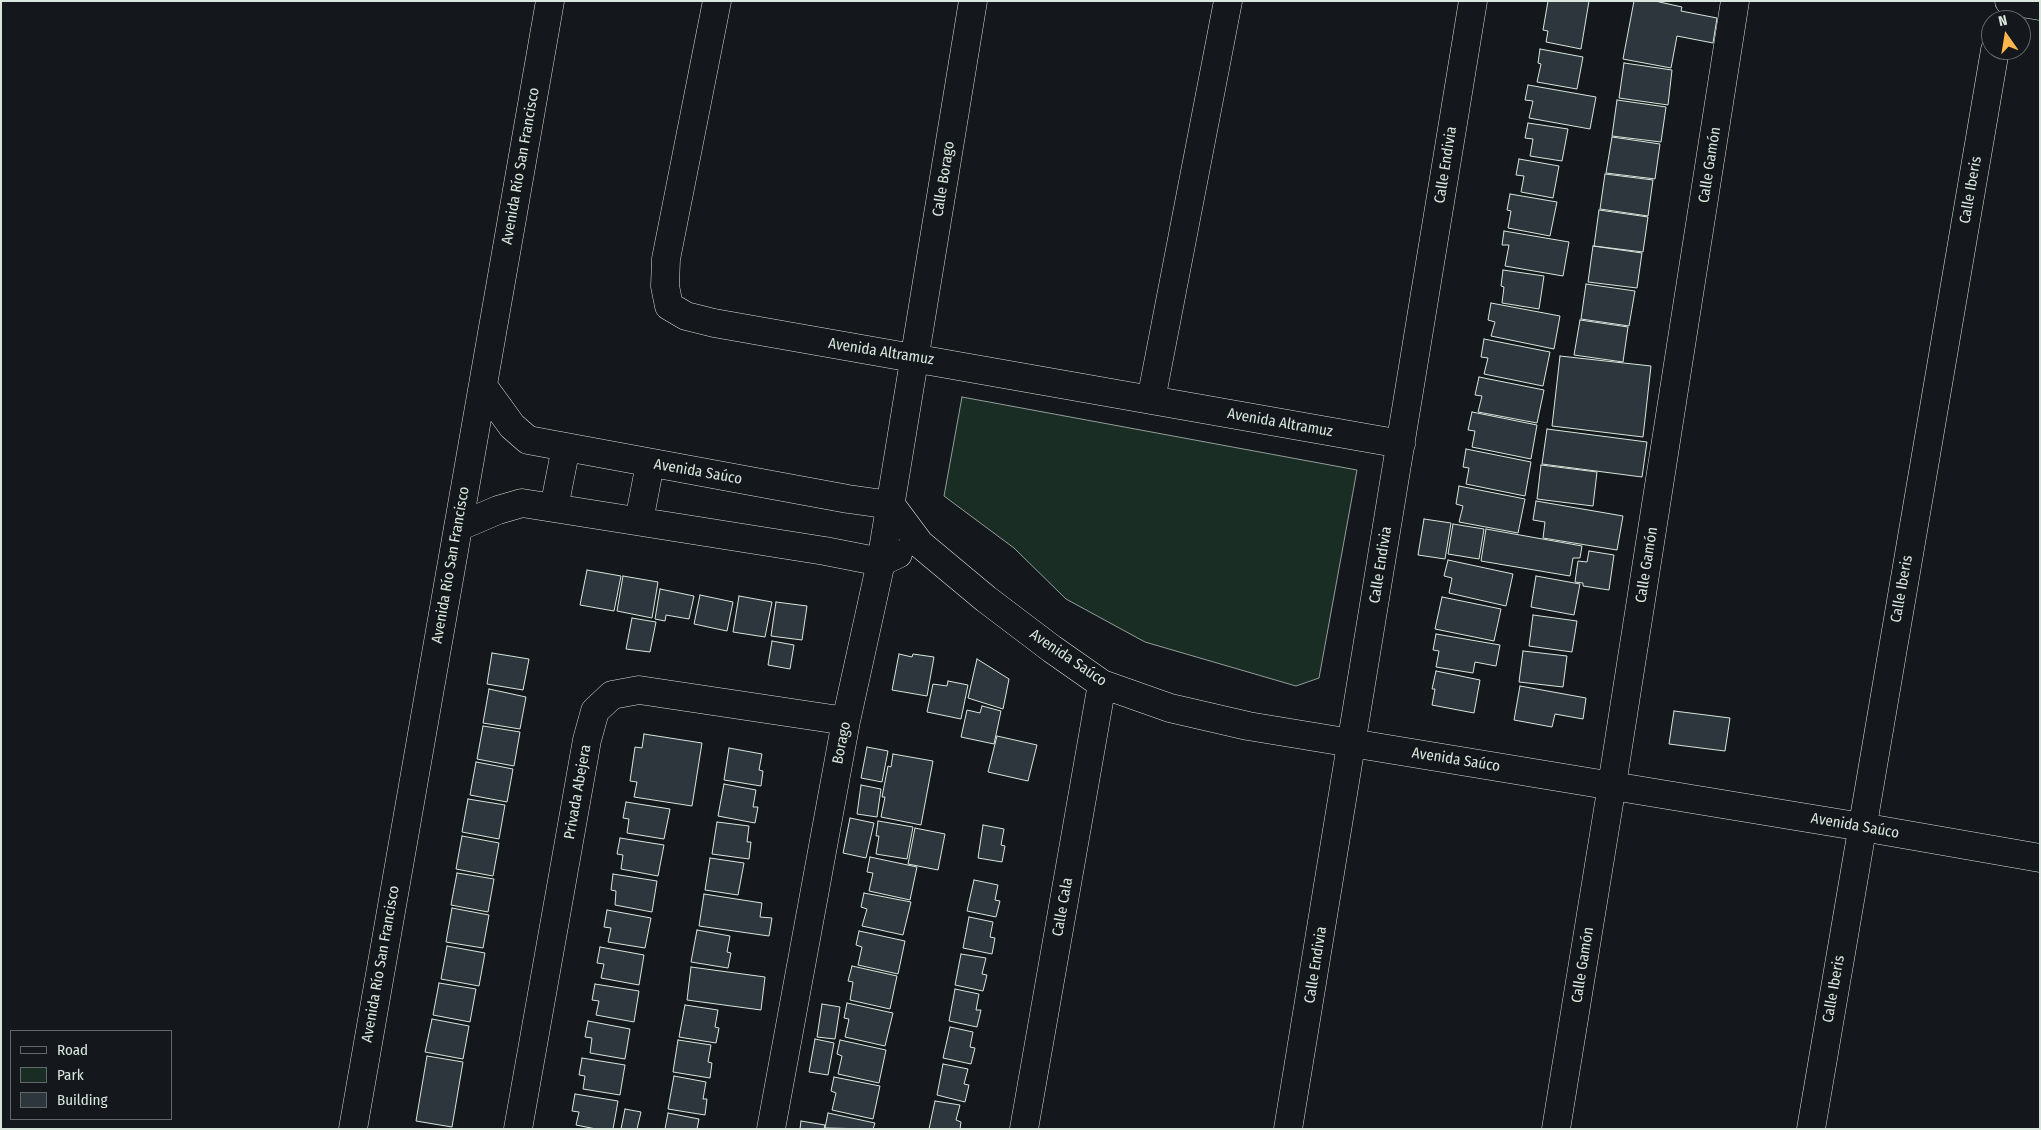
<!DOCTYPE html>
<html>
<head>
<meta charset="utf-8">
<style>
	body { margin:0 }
	#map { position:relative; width:2041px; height:1130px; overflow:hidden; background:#14181c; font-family:"Fira Sans Condensed",sans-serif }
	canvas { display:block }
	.frame { position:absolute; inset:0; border:2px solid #d8e6dc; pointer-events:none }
	.legend { position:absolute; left:10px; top:1030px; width:162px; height:90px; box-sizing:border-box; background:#14181c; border:1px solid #626a69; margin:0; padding:6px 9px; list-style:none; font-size:15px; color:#d8e6dc }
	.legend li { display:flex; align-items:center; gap:10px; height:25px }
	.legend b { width:25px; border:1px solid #626a69 }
	.north { position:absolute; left:1981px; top:10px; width:50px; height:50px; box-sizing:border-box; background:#14181c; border:1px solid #626a69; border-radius:50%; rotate:347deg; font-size:14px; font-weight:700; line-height:20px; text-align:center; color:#d8e6dc }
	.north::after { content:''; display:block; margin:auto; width:18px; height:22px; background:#ffb74d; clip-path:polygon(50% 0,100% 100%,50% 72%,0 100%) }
</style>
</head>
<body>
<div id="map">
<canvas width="2041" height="1130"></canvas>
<div class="frame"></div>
<ul class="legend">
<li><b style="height:6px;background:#14181c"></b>Road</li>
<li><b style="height:14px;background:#1a2d24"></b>Park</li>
<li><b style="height:14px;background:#2c363c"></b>Building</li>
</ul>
<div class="north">N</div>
</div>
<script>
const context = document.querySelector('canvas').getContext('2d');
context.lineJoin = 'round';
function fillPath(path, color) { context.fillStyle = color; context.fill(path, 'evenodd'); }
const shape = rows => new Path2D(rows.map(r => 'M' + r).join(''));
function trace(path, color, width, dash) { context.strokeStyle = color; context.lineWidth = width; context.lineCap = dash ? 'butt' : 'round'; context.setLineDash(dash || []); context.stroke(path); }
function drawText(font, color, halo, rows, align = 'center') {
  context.font = font + ' "Fira Sans Condensed",sans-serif'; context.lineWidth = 4; context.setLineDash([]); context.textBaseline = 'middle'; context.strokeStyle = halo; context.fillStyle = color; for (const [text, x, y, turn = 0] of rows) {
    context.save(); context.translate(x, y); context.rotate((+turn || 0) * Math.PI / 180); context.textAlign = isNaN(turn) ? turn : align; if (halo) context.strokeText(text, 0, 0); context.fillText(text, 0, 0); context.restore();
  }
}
const green = shape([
	[962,397,1357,470,1319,678,1296,686,1145,642,1066,599,1014,548,944,496,962,397]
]);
fillPath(green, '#1a2d24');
trace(green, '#939e99', 1);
const building = shape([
	[1548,1,1589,1,1581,49,1546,42,1548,31,1543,30,1548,1],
	[1634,1,1655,1,1682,7,1681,11,1717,18,1713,43,1677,36,1671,68,1623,59,1634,1],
	[1540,49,1583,57,1577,89,1537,82,1541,64,1538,63,1540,49],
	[1624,63,1672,70,1668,105,1619,98,1624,63],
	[1528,85,1596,97,1590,129,1529,118,1533,101,1525,100,1528,85],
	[1617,100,1666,107,1661,142,1612,136,1617,100],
	[1528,123,1568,129,1562,161,1530,156,1533,139,1525,138,1528,123],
	[1612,137,1660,144,1655,179,1606,173,1612,137],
	[1519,159,1559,166,1553,198,1521,192,1524,176,1516,175,1519,159],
	[1605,174,1653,180,1648,216,1600,209,1605,174],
	[1510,194,1557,202,1550,236,1508,228,1511,211,1507,210,1510,194],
	[1599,210,1648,217,1643,252,1594,246,1599,210],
	[1504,231,1569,242,1563,276,1505,266,1509,245,1502,245,1504,231],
	[1593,246,1642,253,1637,288,1588,282,1593,246],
	[1503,270,1544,276,1539,309,1502,303,1504,287,1501,286,1503,270],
	[1586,284,1635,291,1629,326,1581,319,1586,284],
	[1491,303,1560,316,1554,349,1491,336,1495,322,1488,320,1491,303],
	[1580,320,1628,327,1623,362,1574,355,1580,320],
	[1484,339,1550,352,1543,386,1484,374,1488,358,1481,357,1484,339],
	[1560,356,1651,366,1643,437,1552,426,1560,356],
	[1479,377,1544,390,1537,423,1478,412,1482,396,1475,395,1479,377],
	[1472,412,1537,425,1531,459,1472,447,1475,431,1468,430,1472,412],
	[1547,429,1647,442,1642,477,1542,464,1547,429],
	[1466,449,1531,462,1525,496,1466,484,1469,468,1463,467,1466,449],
	[1541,465,1597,472,1593,506,1537,499,1541,465],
	[1459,486,1525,499,1518,533,1459,522,1463,506,1456,504,1459,486],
	[1536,501,1623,516,1617,550,1543,538,1545,522,1533,520,1536,501],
	[1424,519,1451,523,1445,559,1418,555,1424,519],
	[1453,524,1484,529,1479,559,1448,554,1453,524],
	[1486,529,1582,546,1580,558,1573,558,1570,576,1481,561,1486,529],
	[1589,551,1614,555,1609,590,1583,586,1583,583,1575,582,1578,561,1587,562,1589,551],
	[1448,560,1513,574,1506,606,1449,593,1452,578,1444,576,1448,560],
	[587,570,621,576,614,611,580,605,587,570],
	[623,576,658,582,652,618,617,611,623,576],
	[1536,576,1580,584,1574,615,1531,607,1536,576],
	[660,589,694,596,689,619,666,615,665,621,655,619,660,589],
	[700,595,733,602,727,631,694,624,700,595],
	[739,596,772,602,765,637,733,632,739,596],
	[1442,597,1501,609,1494,641,1435,629,1442,597],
	[776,602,807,606,802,640,771,636,776,602],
	[1533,615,1577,621,1572,652,1529,646,1533,615],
	[632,618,656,622,650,652,626,649,632,618],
	[1436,634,1500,645,1496,666,1475,662,1473,673,1436,667,1439,651,1433,650,1436,634],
	[772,641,794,645,790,669,768,665,772,641],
	[1523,651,1567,656,1563,687,1519,682,1523,651],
	[492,653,529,659,523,690,487,684,492,653],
	[899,654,912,657,913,654,934,657,927,696,892,690,899,654],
	[977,659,1009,679,1003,709,968,698,977,659],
	[1436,671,1480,680,1474,713,1432,705,1435,689,1432,689,1436,671],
	[948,681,968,685,961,719,927,712,933,684,947,686,948,681],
	[1520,686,1586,698,1583,719,1555,714,1552,727,1514,720,1520,686],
	[489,689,526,697,520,729,483,723,489,689],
	[982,706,1001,711,994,744,961,737,967,710,980,713,982,706],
	[1674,711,1730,718,1725,751,1669,744,1674,711],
	[483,726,520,732,514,766,477,759,483,726],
	[644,734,702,743,692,806,634,797,637,782,630,781,635,747,642,748,644,734],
	[997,736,1037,745,1028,781,988,772,997,736],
	[867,747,888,751,882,782,861,778,867,747],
	[729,748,762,754,759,770,763,771,761,786,724,780,729,748],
	[893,754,933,761,921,825,881,817,885,797,882,797,888,766,891,767,893,754],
	[476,762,513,769,507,802,470,795,476,762],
	[724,784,756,790,753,807,758,807,755,823,718,816,724,784],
	[861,785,881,789,877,817,857,814,861,785],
	[468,799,505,805,499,839,462,832,468,799],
	[626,802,670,809,664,839,627,833,629,819,623,818,626,802],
	[850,818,874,823,866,858,843,853,850,818],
	[878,821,913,827,907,859,876,854,879,836,876,836,878,821],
	[717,822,749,826,747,842,751,842,749,859,712,854,717,822],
	[983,825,1004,829,1001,845,1005,846,1002,862,978,858,983,825],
	[915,828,945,834,938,870,908,864,915,828],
	[462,836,499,843,493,876,456,869,462,836],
	[620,838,664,845,658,876,621,869,623,855,617,854,620,838],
	[870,857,917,867,910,900,869,891,873,873,867,872,870,857],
	[710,858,744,863,738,895,705,890,710,858],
	[457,873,494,879,488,912,451,905,457,873],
	[613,874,657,881,652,912,615,905,616,891,611,890,613,874],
	[974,880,998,885,995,900,1000,901,996,917,967,911,974,880],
	[864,893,911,902,903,935,862,926,867,909,861,907,864,893],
	[704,894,762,903,760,917,772,918,769,936,699,926,704,894],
	[452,908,489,915,483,948,446,942,452,908],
	[607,910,651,918,645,948,608,942,611,928,604,927,607,910],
	[969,917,993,922,990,937,995,938,992,954,963,948,969,917],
	[697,930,730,936,727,952,731,953,728,968,691,962,697,930],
	[859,931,905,941,898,974,858,965,862,947,856,945,859,931],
	[447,946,485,953,479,986,441,979,447,946],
	[600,947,644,955,639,985,601,978,604,964,597,963,600,947],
	[961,954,986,958,982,974,987,975,983,991,955,985,961,954],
	[852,966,897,976,890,1009,850,1000,853,982,848,981,852,966],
	[691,967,765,977,761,1010,687,1000,691,967],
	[439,983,476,989,470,1022,433,1015,439,983],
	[595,984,639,991,634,1022,596,1015,599,1001,592,1000,595,984],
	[955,989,979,994,976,1010,981,1010,977,1027,949,1021,955,989],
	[847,1003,893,1013,885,1046,845,1037,849,1019,844,1018,847,1003],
	[822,1004,840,1007,835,1039,817,1037,822,1004],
	[685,1005,718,1010,715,1027,719,1028,716,1043,679,1037,685,1005],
	[432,1019,469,1026,463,1059,425,1052,432,1019],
	[588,1021,630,1029,625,1059,590,1053,592,1038,585,1037,588,1021],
	[950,1027,973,1032,970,1047,975,1048,971,1064,943,1058,950,1027],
	[815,1039,834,1043,828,1075,809,1072,815,1039],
	[678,1040,711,1045,708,1062,712,1063,710,1078,673,1072,678,1040],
	[840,1040,886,1050,879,1083,838,1074,842,1056,837,1054,840,1040],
	[427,1056,463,1062,452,1127,416,1121,427,1056],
	[582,1058,625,1065,620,1095,583,1089,585,1076,579,1075,582,1058],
	[943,1064,968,1069,964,1084,969,1085,965,1102,937,1095,943,1064],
	[674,1076,706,1082,703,1099,707,1099,705,1115,668,1109,674,1076],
	[834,1077,880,1086,873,1119,832,1110,836,1093,831,1091,834,1077],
	[575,1094,618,1101,613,1129,596,1129,576,1125,579,1112,572,1111,575,1094],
	[935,1101,960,1105,956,1120,961,1122,960,1129,929,1129,935,1101],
	[625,1109,641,1112,637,1129,621,1129,625,1109],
	[668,1113,699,1119,697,1129,665,1129,668,1113],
	[828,1113,875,1123,873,1129,825,1128,828,1113],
	[801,1121,825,1125,824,1129,800,1129,801,1121]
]);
fillPath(building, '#2c363c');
trace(building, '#d8e6dc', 1);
const street = shape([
	[717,1,666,259,665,286,669,306,686,316,714,323,1401,444],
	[2009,1,2040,6],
	[483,386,512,426,528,440,848,499,891,505,920,544,986,599,1052,649,1102,684,1170,708,1248,726,1862,827,2040,858],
	[1151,400,1228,1],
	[554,508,566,447],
	[639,521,650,464],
	[458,527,498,510,522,503,825,551,881,562,898,554],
	[353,1129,550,1],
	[518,1129,587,740,595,711,612,695,639,690,846,721],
	[771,1129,846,721,881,562,973,1],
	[1024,1129,1102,684],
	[1288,1129,1473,1],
	[1556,1129,1612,785,1735,1],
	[1811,1129,1995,50]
]);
trace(street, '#d8e6dc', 29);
trace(street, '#14181c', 28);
drawText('15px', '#d8e6dc', '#14181c', [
	["Calle Endivia",1446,165,-81],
	["Calle Gamón",1710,165,-81],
	["Avenida Río San Francisco",521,166,-80],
	["Calle Borago",944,179,-81],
	["Calle Iberis",1971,190,-80],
	["Avenida Altramuz",881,352,9],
	["Avenida Altramuz",1280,423,10],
	["Avenida Saúco",698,472,10],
	["Avenida Río San Francisco",451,565,-80],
	["Calle Endivia",1381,565,-81],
	["Calle Gamón",1647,565,-81],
	["Calle Iberis",1902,589,-80],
	["Avenida Saúco",1068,658,34],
	["Borago",842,743,-79],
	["Avenida Saúco",1456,760,9],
	["Privada Abejera",578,792,-80],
	["Avenida Saúco",1855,826,10],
	["Calle Cala",1063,907,-80],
	["Avenida Río San Francisco",381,964,-80],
	["Calle Endivia",1316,965,-81],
	["Calle Gamón",1583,965,-81],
	["Calle Iberis",1834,989,-80]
]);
</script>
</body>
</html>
